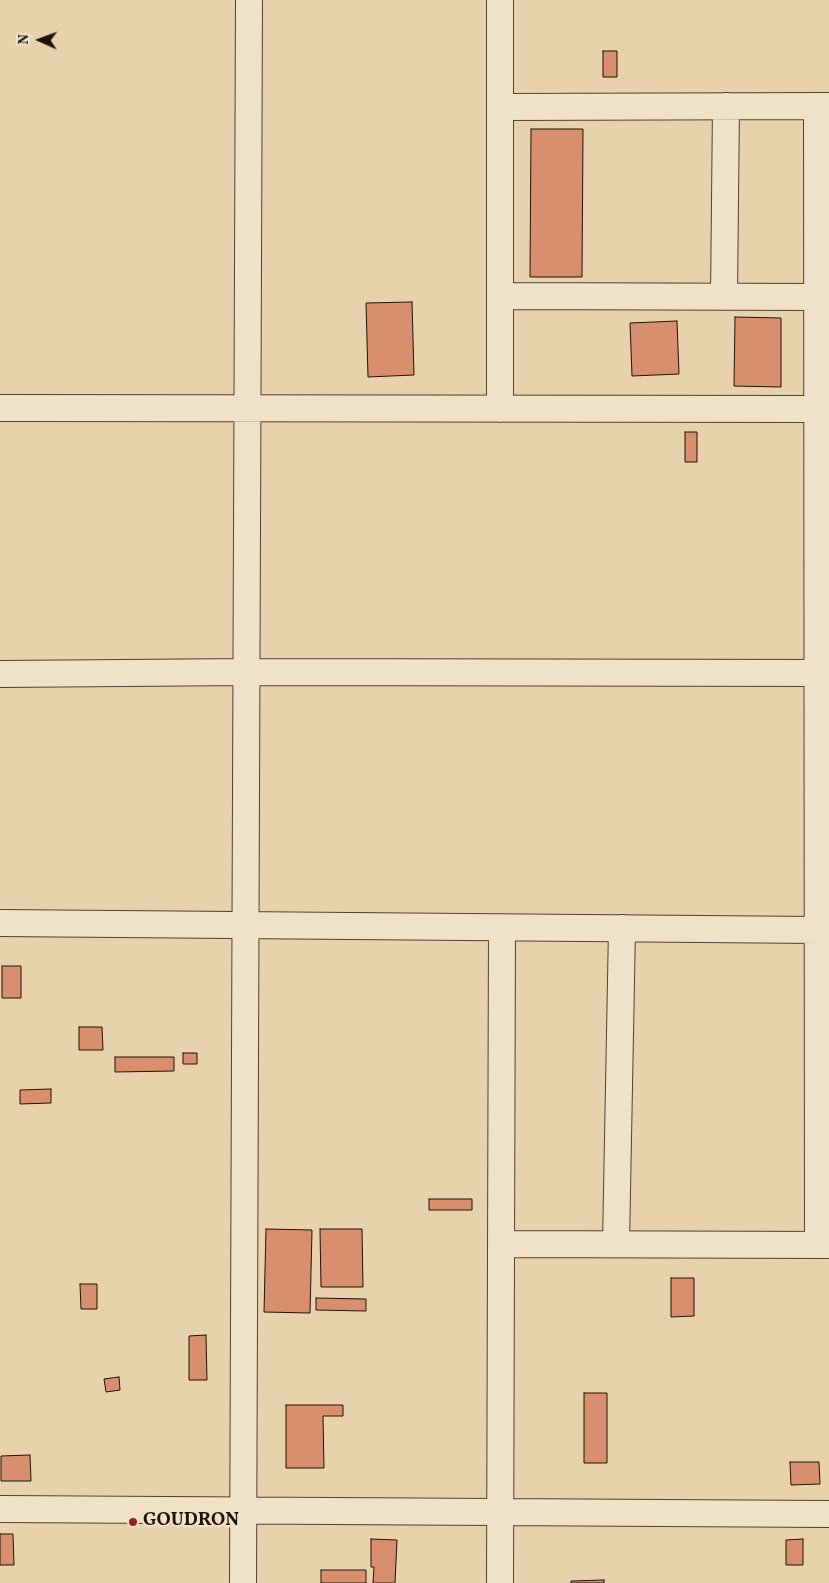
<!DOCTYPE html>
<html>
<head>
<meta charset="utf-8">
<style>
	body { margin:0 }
	#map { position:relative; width:829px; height:1583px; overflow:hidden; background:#e7d2ac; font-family:Vollkorn,serif }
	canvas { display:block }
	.north { position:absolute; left:15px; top:15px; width:50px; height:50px; -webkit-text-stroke:4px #efe2c9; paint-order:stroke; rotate:272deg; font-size:14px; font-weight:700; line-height:20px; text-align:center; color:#211207 }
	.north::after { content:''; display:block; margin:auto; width:18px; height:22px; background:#211207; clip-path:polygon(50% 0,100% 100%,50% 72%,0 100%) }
</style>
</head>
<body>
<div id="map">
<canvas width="829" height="1583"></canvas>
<div class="north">N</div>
</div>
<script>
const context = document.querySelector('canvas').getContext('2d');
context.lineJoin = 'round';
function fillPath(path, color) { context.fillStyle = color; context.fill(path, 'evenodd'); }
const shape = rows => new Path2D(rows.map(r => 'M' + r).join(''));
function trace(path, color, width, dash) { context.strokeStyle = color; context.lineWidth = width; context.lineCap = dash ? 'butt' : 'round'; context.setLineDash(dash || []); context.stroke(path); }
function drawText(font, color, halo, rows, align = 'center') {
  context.font = font + ' Vollkorn,serif'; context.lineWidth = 4.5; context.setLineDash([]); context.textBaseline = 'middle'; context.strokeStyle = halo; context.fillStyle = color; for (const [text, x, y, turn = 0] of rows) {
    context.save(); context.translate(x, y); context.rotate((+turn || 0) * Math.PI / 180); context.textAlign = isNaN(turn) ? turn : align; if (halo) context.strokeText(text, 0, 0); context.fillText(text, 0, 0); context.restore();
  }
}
const building = shape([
	[603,51,617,51,617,77,603,77,603,51],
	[531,129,583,129,582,277,530,277,531,129],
	[412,302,414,375,368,377,366,303,412,302],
	[735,317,781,318,781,387,734,386,735,317],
	[677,321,679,374,632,376,630,323,677,321],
	[685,432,697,432,697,462,685,462,685,432],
	[2,966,21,966,21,998,2,998,2,966],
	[79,1027,102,1027,103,1050,79,1050,79,1027],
	[183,1053,197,1053,197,1064,183,1064,183,1053],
	[115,1057,174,1057,174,1071,115,1072,115,1057],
	[51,1089,51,1103,20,1104,20,1090,51,1089],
	[429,1199,472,1199,472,1210,429,1210,429,1199],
	[266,1229,312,1230,310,1313,264,1312,266,1229],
	[320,1229,362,1229,363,1287,321,1287,320,1229],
	[671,1278,694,1278,694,1316,671,1317,671,1278],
	[80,1284,97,1284,97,1309,81,1309,80,1284],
	[316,1298,366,1299,366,1311,316,1310,316,1298],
	[206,1335,207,1380,189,1380,189,1336,206,1335],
	[119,1377,120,1390,106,1392,104,1379,119,1377],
	[584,1393,607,1393,607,1463,584,1463,584,1393],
	[286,1405,343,1405,343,1416,323,1416,324,1468,286,1468,286,1405],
	[30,1455,31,1481,1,1481,1,1456,30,1455],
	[790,1462,819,1462,820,1484,791,1485,790,1462],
	[0,1534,13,1534,14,1565,0,1565,0,1534],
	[371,1539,397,1540,395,1583,373,1583,374,1567,371,1567,371,1539],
	[803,1539,803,1565,786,1565,786,1540,803,1539],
	[321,1570,366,1570,366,1583,321,1583,321,1570],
	[604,1580,604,1583,571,1583,571,1581,604,1580]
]);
fillPath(building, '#d78f6d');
trace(building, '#211207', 1);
const minor = shape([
	[500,0,500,409],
	[817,106,818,1245],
	[500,107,829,106],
	[500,296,818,297],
	[724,296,726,106],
	[0,408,817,409],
	[0,674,247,672,829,673],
	[0,923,818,930],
	[501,1244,829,1245],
	[616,1244,622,928],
	[0,1509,829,1514],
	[243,1583,249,0],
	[500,1583,502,928]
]);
trace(minor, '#524230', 28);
trace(minor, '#efe2c9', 26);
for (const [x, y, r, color] of [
	[133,1522,5,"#8f2418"]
]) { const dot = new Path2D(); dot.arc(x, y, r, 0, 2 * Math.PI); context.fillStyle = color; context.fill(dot); trace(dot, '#efe2c9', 2); }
drawText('bold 19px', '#211207', '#efe2c9', [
	["GOUDRON",143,1522]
], 'left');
</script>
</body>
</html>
